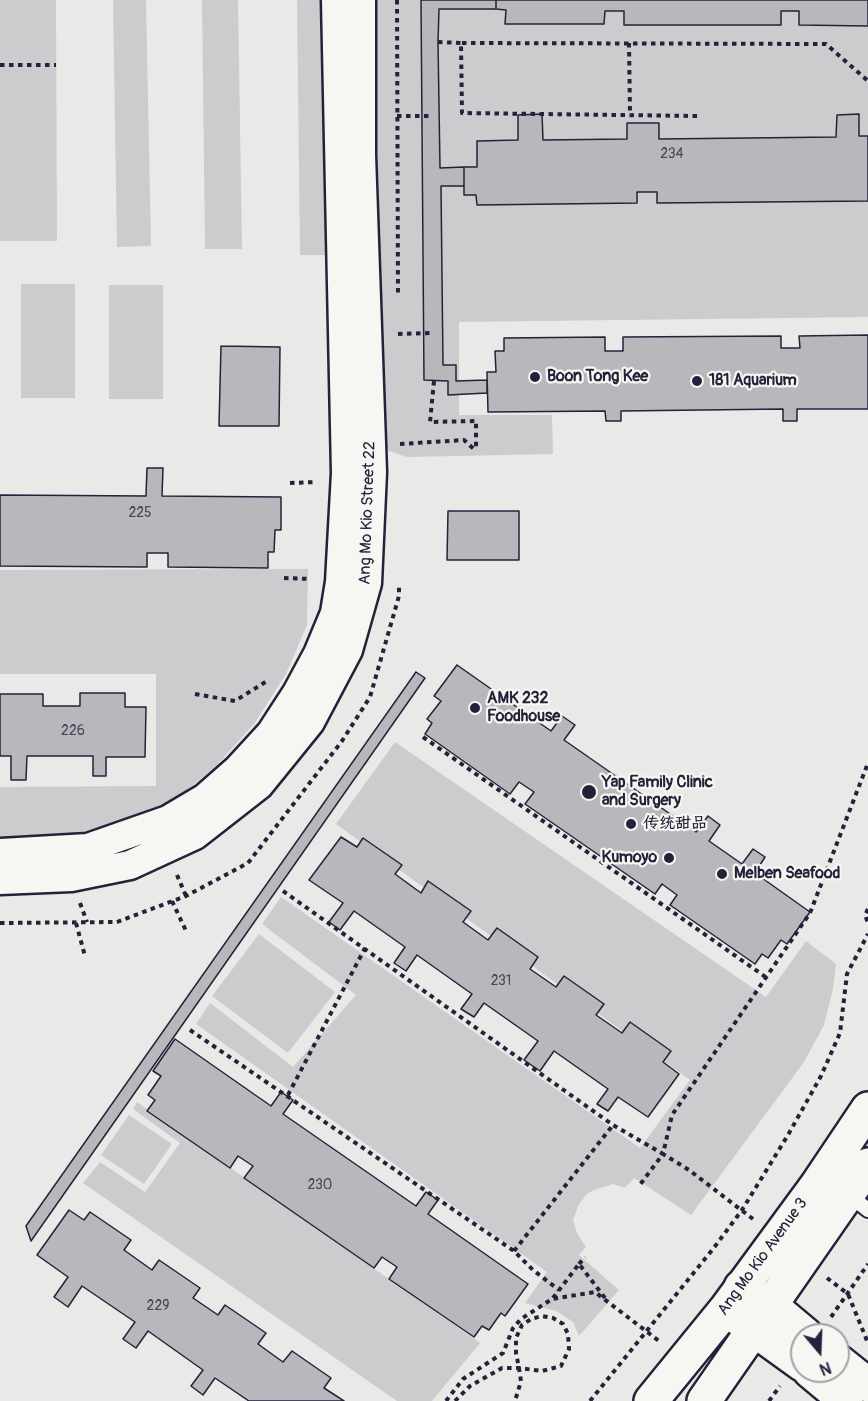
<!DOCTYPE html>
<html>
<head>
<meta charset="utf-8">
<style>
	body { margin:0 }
	#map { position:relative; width:868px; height:1401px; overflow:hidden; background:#e9e9e7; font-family:Pangolin,sans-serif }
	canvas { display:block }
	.north { position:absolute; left:790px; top:1323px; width:60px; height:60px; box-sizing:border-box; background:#f6f6f2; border:2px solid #a1a1a9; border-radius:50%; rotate:161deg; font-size:16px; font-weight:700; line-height:24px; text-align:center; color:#22223b }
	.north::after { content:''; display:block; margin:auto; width:21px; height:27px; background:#22223b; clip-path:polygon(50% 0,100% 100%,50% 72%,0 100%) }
</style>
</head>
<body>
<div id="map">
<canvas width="868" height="1401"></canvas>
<div class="north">N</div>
</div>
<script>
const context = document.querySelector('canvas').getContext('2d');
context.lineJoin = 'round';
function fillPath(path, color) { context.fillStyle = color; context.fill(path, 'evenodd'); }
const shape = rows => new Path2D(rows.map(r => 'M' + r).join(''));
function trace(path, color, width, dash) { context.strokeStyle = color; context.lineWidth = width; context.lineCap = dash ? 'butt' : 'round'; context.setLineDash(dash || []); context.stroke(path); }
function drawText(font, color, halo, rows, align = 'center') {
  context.font = font + ' Pangolin,"LXGW WenKai TC",sans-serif'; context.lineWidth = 4.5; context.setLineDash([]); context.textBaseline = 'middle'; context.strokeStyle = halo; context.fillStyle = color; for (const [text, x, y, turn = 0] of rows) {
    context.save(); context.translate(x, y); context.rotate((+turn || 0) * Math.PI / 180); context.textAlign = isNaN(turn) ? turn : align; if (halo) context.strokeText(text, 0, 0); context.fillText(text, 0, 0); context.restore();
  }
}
fillPath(shape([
	[0,0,56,0,57,241,0,241],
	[113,0,146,0,151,246,117,247],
	[202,0,238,0,242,249,205,249],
	[297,0,322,0,327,255,300,255],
	[373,0,496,0,496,9,506,10,506,24,604,24,605,11,624,11,624,25,780,25,781,11,799,11,800,25,868,26,868,136,859,136,858,114,837,115,836,137,659,139,659,123,627,123,627,139,543,140,542,115,519,115,518,140,477,141,477,167,464,195,476,195,477,205,637,203,637,192,868,201,868,317,459,322,459,415,552,415,553,454,407,457,386,450,381,426,372,152],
	[21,284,75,284,75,398,21,398],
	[109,285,163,285,163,399,109,399],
	[308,569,307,625,286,674,254,724,216,766,176,799,129,821,54,839,0,839,0,787,156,786,156,674,0,674,0,570],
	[395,742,766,997,806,941,836,964,833,989,824,1025,804,1062,691,1215,634,1178,625,1188,613,1184,594,1190,587,1194,579,1204,573,1220,577,1233,586,1247,579,1255,619,1290,579,1336,573,1322,556,1311,525,1303,547,1272,196,1024,210,1003,293,1067,356,995,262,924,281,897,640,1148,690,1080,336,824],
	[259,934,335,992,288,1053,212,996],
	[137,1102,480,1343,432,1401,397,1401,83,1183,100,1162,145,1192,180,1143,133,1109],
	[129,1115,172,1144,144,1184,101,1155]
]), '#ccccce');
const building = shape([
	[421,0,496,0,496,9,439,9,438,42,440,168,464,167,464,186,441,186,443,365,456,365,456,381,487,380,487,393,448,395,448,381,424,380,421,0],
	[496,0,868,0,868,26,799,25,799,11,781,11,781,25,624,25,624,11,605,11,604,24,505,24,506,10,496,9,496,0],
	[542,114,543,140,627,139,627,123,659,123,659,139,836,137,837,115,859,114,859,136,868,136,868,201,657,203,657,192,637,192,637,203,477,205,476,195,464,195,464,167,477,167,477,141,518,140,518,115,542,114],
	[868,335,868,409,797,409,797,421,783,421,783,409,621,411,621,421,606,421,605,411,488,412,487,372,496,372,495,351,504,351,504,338,605,337,605,351,623,351,623,337,781,336,781,348,800,348,799,336,868,335],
	[221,346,280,347,279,426,219,426,221,346],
	[147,468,163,468,162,496,281,497,281,530,275,530,274,552,268,552,268,568,168,567,168,553,147,553,147,567,0,566,0,495,146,496,147,468],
	[448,511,519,511,519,560,447,560,448,511],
	[457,665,551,731,562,716,575,725,564,740,696,832,708,816,720,825,709,841,742,864,753,849,765,857,755,873,810,912,787,944,781,940,768,958,762,954,755,964,670,905,677,895,662,884,655,894,525,804,534,792,519,782,510,794,425,734,432,723,427,719,441,701,434,696,457,665],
	[416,672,425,678,31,1241,26,1226,416,672],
	[80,693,125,693,125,707,146,707,145,757,106,757,106,776,93,776,93,756,27,756,26,780,11,780,11,756,0,756,0,694,43,694,43,706,80,706,80,693],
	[341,837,357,847,363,838,402,865,395,874,421,893,428,881,471,911,463,922,488,940,497,928,538,957,530,969,556,987,564,976,604,1004,596,1015,622,1033,630,1022,671,1051,663,1062,679,1074,648,1117,618,1097,608,1111,597,1104,608,1089,554,1051,540,1071,524,1060,538,1041,484,1003,474,1017,461,1009,472,994,417,955,406,971,394,963,405,947,354,911,340,930,329,922,343,903,309,880,341,837],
	[175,1039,271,1106,281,1092,293,1100,283,1114,416,1206,426,1192,438,1200,428,1214,528,1284,505,1316,501,1313,489,1330,482,1326,474,1337,389,1279,397,1267,382,1257,374,1268,244,1178,253,1166,238,1156,230,1168,147,1111,155,1100,148,1095,161,1076,153,1071,175,1039],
	[69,1210,84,1220,90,1212,131,1240,124,1250,152,1270,159,1260,200,1288,193,1298,218,1315,225,1305,266,1333,258,1344,283,1362,292,1351,331,1378,324,1388,344,1401,249,1401,215,1378,203,1395,191,1386,203,1370,148,1331,136,1348,123,1339,135,1322,82,1286,68,1307,54,1297,68,1277,37,1255,69,1210]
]);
fillPath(building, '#b8b8bc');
trace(building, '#22223b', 1.5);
const service = shape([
	[849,1195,868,1210]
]);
const minor = shape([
	[0,853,88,848,168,820,205,798,238,769,271,733,297,693,318,654,335,613,340,582,346,473,336,0],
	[0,880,71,877,130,865,195,835,259,785,310,722,348,650,367,583,372,472,361,155,361,0]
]);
const secondary = shape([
	[741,1287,769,1304,806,1335],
	[730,1312,802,1364],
	[838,1361,868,1385],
	[810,1371,846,1401]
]);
const primary = shape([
	[651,1401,726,1309,817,1185,868,1109],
	[704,1401,868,1165]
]);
trace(service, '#22223b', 18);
trace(minor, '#22223b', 33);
trace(secondary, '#22223b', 38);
trace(primary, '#22223b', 38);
trace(shape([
	[397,0,398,296],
	[438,42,461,43],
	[629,43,630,113],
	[0,65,56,65],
	[397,116,430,116],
	[697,116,462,113,461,43,826,44,868,81],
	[398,334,433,333],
	[434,381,430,422,476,421,476,450],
	[400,444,464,440,476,451],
	[290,483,316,482],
	[284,578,310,579],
	[195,694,235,701,267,681],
	[423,737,767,978],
	[177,875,186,896],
	[283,891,613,1125,663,1154,639,1186],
	[172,901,187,933],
	[80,903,87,922],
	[868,909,865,915,868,923],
	[0,923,117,922,186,896,248,863,342,741,370,697,399,596,399,584],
	[76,923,85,956],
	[190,1030,514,1251,533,1270,559,1290],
	[288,1095,365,948],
	[753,1219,689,1170,663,1154,672,1115,810,913,868,763],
	[514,1251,613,1125],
	[579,1264,585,1257],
	[827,1278,848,1294,868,1343],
	[553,1298,579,1264,605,1298],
	[831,1317,868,1264],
	[446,1401,463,1379,503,1353,513,1328,521,1319,552,1299,595,1292,659,1341],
	[455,1401,470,1386,502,1368,519,1368,542,1371,561,1366,569,1349,568,1334,563,1324,553,1318,542,1316,531,1319,522,1325,516,1338,516,1353,519,1368,521,1381,515,1401],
	[590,1401,713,1249,742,1210,788,1135,821,1076,840,1033,847,974,868,934],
	[769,1401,780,1386]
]), '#22223b', 4, [4.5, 4.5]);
trace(service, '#f6f6f2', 14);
trace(minor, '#f6f6f2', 28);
trace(secondary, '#f6f6f2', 33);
trace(primary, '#f6f6f2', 33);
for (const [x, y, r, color] of [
	[535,377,6,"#22223b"],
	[697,381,6,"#22223b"],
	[475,708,6,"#22223b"],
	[589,792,8,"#22223b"],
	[631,824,6,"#22223b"],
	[669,858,6,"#22223b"],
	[722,874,6,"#22223b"]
]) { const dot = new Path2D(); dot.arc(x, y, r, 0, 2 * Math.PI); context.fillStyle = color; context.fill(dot); trace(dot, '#f6f6f2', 2); }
drawText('14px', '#48485b', null, [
	["234",672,154],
	["225",140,513],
	["226",73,731],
	["231",501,981],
	["230",320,1185],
	["229",158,1306]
]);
drawText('bold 16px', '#22223b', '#f6f6f2', [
	["Boon Tong Kee",547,377],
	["181 Aquarium",709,381],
	["AMK 232",487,699],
	["Foodhouse",487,717],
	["Yap Family Clinic",602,783],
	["and Surgery",602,801],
	["传统甜品",643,824],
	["Kumoyo",657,858,"right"],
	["Melben Seafood",734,874]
], 'left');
drawText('16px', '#22223b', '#f6f6f2', [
	["Ang Mo Kio Street 22",368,513,-88],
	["Ang Mo Kio Avenue 3",763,1257,-54]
]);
</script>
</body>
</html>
